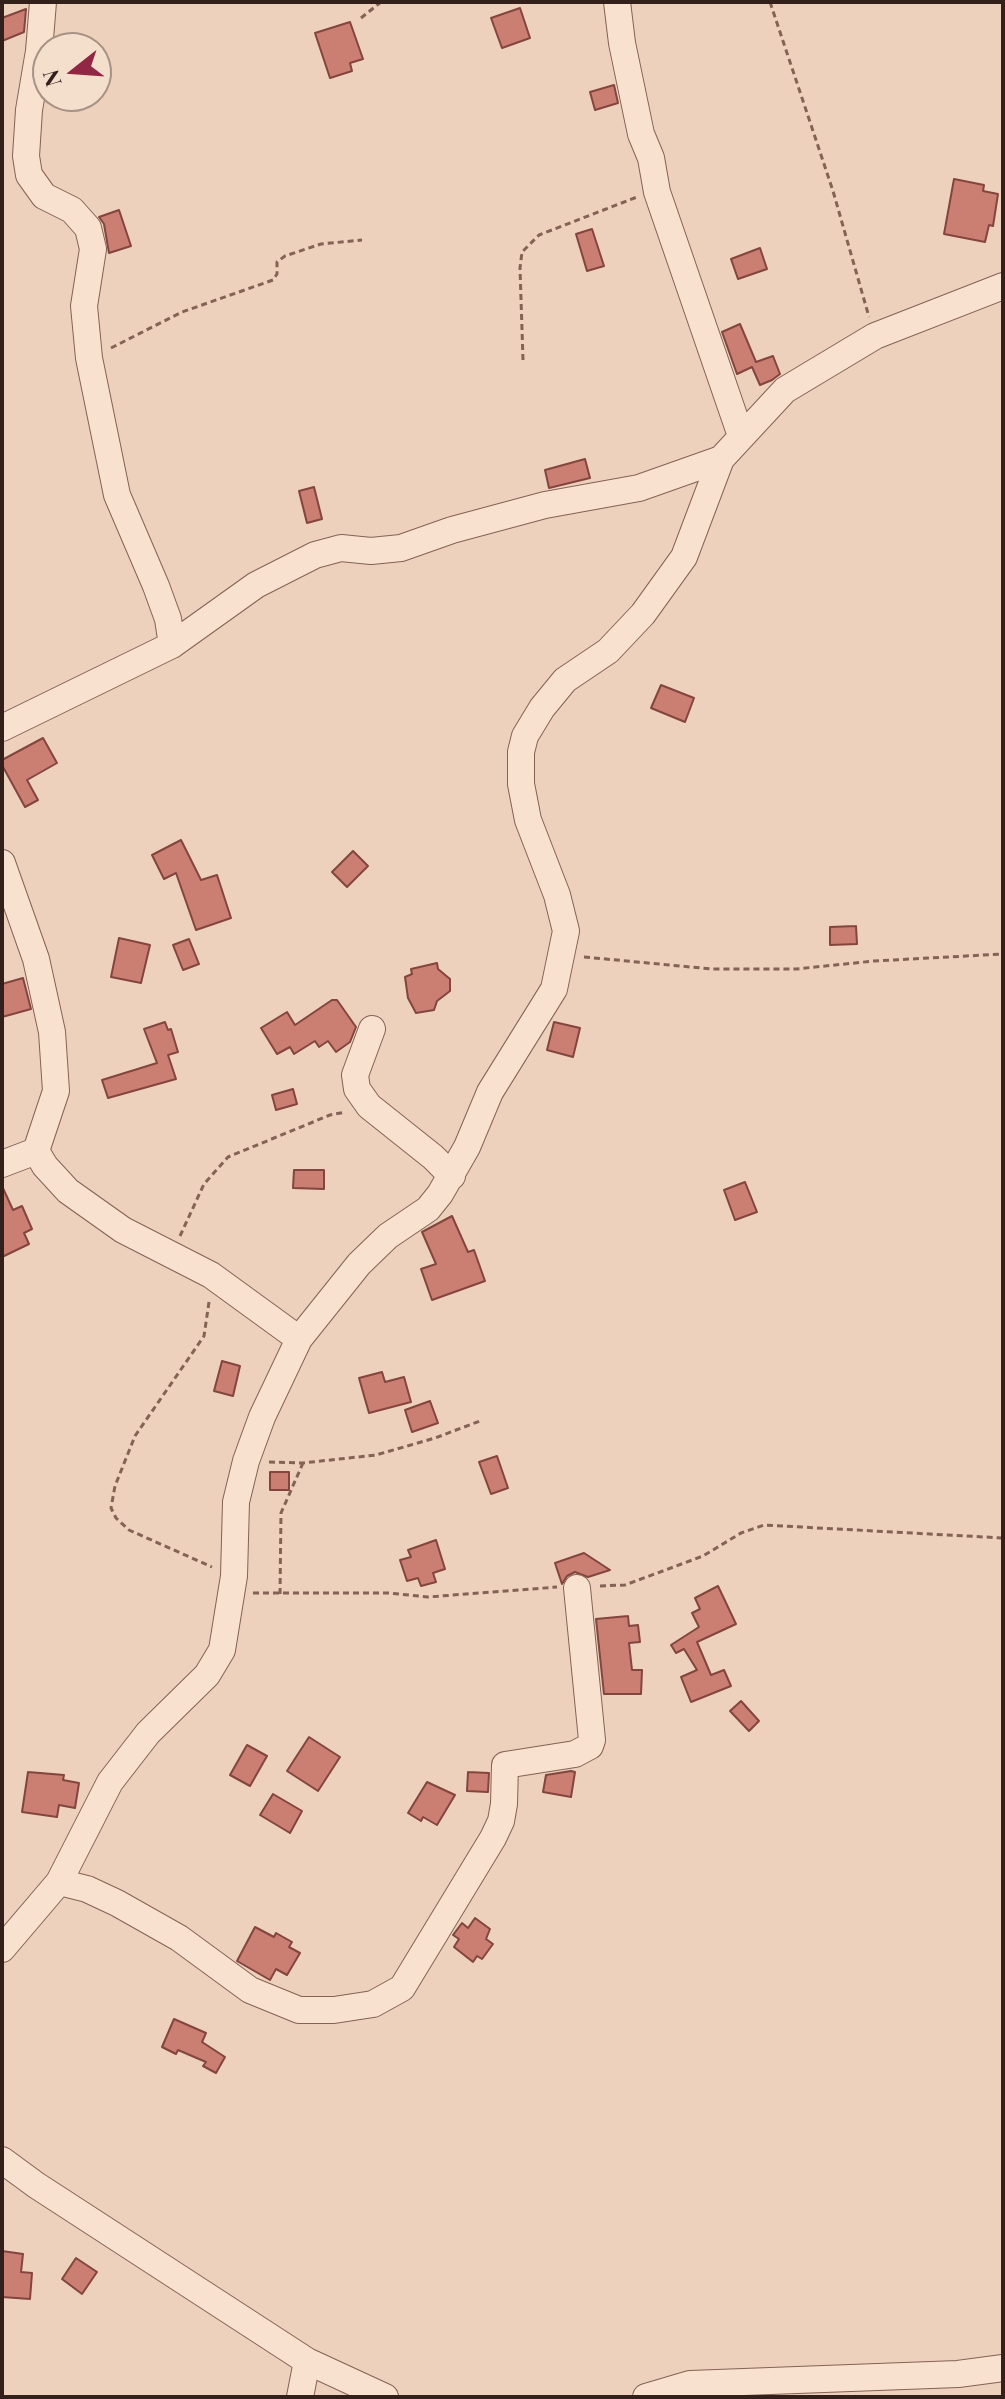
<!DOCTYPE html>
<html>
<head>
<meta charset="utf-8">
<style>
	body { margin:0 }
	#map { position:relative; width:1005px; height:2399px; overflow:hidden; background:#edd1bd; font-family:"Playfair Display",serif }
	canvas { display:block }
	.frame { position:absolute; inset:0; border:4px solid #33201b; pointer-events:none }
	.north { position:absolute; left:32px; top:32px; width:80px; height:80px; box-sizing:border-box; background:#f4decc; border:2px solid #a79285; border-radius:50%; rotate:253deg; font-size:22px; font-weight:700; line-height:32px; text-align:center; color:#33201b }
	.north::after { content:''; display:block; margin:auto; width:28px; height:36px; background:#922745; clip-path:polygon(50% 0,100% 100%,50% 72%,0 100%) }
</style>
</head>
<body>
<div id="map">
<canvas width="1005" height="2399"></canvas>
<div class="frame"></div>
<div class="north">N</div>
</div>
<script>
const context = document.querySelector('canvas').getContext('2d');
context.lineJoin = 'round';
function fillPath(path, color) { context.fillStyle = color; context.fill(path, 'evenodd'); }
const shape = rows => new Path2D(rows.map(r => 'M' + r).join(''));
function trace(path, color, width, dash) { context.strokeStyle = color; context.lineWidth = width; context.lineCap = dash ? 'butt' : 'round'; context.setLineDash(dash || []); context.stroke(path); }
const building = shape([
	[520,8,530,38,502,48,491,18,520,8],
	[26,9,24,32,2,41,2,18,26,9],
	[350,22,363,59,350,63,352,71,330,78,315,33,350,22],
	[614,85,618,103,595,110,590,92,614,85],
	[954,179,984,185,983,191,998,194,993,226,989,225,985,242,944,234,954,179],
	[119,210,131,246,109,253,104,224,99,217,119,210],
	[592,229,604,266,587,271,576,234,592,229],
	[760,248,767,269,738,279,731,259,760,248],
	[740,324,756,362,773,356,780,374,772,380,760,385,752,367,737,374,722,332,740,324],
	[585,459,590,478,549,488,545,470,585,459],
	[314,487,322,519,307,523,299,491,314,487],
	[661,685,694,698,685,722,651,708,661,685],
	[43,738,57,763,27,780,38,800,25,807,2,765,2,760,43,738],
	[181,840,201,880,217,875,231,918,196,930,176,873,164,879,152,855,181,840],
	[353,851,368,866,347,887,332,872,353,851],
	[856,926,857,944,830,945,830,927,856,926],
	[119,938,150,945,141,983,111,977,119,938],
	[189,939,199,964,183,970,173,945,189,939],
	[437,963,438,969,450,979,450,991,437,1001,434,1010,416,1013,408,998,405,977,412,974,411,969,437,963],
	[23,978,31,1009,2,1017,2,984,23,978],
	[332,1000,337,1000,356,1027,350,1042,336,1052,328,1041,319,1047,315,1041,294,1054,290,1047,277,1054,261,1028,287,1012,295,1025,332,1000],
	[165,1022,168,1030,171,1029,178,1052,168,1055,176,1079,108,1098,102,1080,157,1063,144,1029,165,1022],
	[554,1022,580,1028,573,1057,547,1050,554,1022],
	[293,1089,297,1104,276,1110,272,1095,293,1089],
	[294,1170,324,1170,324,1189,293,1188,294,1170],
	[745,1182,757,1212,735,1220,724,1190,745,1182],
	[2,1186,13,1210,22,1206,32,1229,24,1233,29,1244,2,1257,2,1186],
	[452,1216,468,1252,474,1250,485,1281,432,1300,421,1269,436,1264,422,1232,452,1216],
	[222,1361,240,1366,233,1396,214,1391,222,1361],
	[382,1372,385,1382,404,1377,411,1402,369,1413,359,1378,382,1372],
	[430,1401,438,1423,412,1432,405,1410,430,1401],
	[497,1456,508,1488,491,1494,479,1462,497,1456],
	[270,1472,289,1472,289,1490,270,1490,270,1472],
	[436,1540,445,1569,433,1573,436,1582,421,1586,418,1578,407,1581,400,1560,411,1557,408,1550,436,1540],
	[584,1553,610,1570,588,1577,575,1572,567,1576,562,1584,555,1563,584,1553],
	[718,1586,736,1624,697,1642,711,1675,724,1670,731,1686,691,1702,681,1677,697,1670,684,1649,676,1653,671,1645,699,1627,692,1613,700,1609,695,1598,718,1586],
	[628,1616,629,1626,638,1625,640,1642,629,1643,632,1670,642,1670,641,1694,604,1694,596,1619,628,1616],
	[741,1701,759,1721,749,1731,730,1711,741,1701],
	[309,1737,340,1757,318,1791,287,1771,309,1737],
	[247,1745,267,1756,250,1786,230,1775,247,1745],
	[571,1771,575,1772,571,1797,543,1792,546,1775,571,1771],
	[28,1772,64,1775,63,1780,79,1783,75,1808,59,1805,57,1817,22,1812,28,1772],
	[468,1772,489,1773,488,1792,467,1791,468,1772],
	[427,1782,455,1795,437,1825,423,1817,421,1821,408,1813,427,1782],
	[273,1794,302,1811,290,1833,260,1815,273,1794],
	[475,1918,490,1929,486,1939,493,1944,482,1959,477,1956,473,1962,454,1947,459,1939,453,1935,462,1923,468,1928,475,1918],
	[255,1927,274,1937,276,1933,292,1942,289,1947,300,1953,287,1975,276,1969,270,1980,237,1961,255,1927],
	[174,2019,206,2033,202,2042,225,2057,216,2073,203,2066,206,2062,178,2050,176,2054,162,2047,174,2019],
	[2,2251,23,2254,21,2272,32,2273,30,2299,2,2297,2,2251],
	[76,2258,97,2272,82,2294,62,2279,76,2258]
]);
fillPath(building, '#cb7f73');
trace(building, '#83453d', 2);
const minor = shape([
	[43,2,39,51,29,110,26,156,29,175,44,196,72,210,88,228,93,249,84,306,89,358,117,495,156,586,168,619,172,645],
	[617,2,622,43,641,134,651,158,657,192,741,436],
	[2,728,172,645,256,585,315,555,341,548,371,551,401,548,452,530,545,505,639,488,721,459],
	[2,863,36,959,52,1032,56,1091,36,1151,45,1166,68,1191,123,1230,211,1275,299,1339],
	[372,1029,355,1075,357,1089,369,1106,433,1157,452,1176],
	[2,1164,36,1151],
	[59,1882,87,1889,117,1903,179,1938,250,1990,299,2010,334,2010,373,2004,402,1988,493,1838,501,1821,504,1804,505,1765,575,1754,590,1746,592,1740,577,1588],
	[2,1949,59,1882,110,1782,148,1733,207,1675,222,1650,234,1576,236,1502,246,1461,262,1417,299,1339,359,1264,388,1236,428,1209,440,1194,467,1147,490,1092,554,989,566,931,557,895,528,820,521,784,521,752,525,736,542,708,565,680,608,651,643,614,684,557,721,459,785,390,875,336,1003,286],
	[2,2160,36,2185,307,2361,385,2397],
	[300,2397,307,2361],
	[646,2397,690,2384,958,2374,1003,2368]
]);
trace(minor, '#846256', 28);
trace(shape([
	[770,2,833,191,869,317],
	[361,18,381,2],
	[111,348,182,312,273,280,277,274,277,262,285,256,321,244,362,240],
	[523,360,520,268,522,252,539,235,637,197],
	[584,957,712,969,796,969,874,961,1003,954],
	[180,1236,204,1184,228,1157,330,1115,346,1112],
	[209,1302,204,1336,135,1436,115,1486,111,1508,116,1518,129,1530,212,1567],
	[269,1462,303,1463,376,1455,435,1438,480,1421],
	[600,1586,625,1585,703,1556,741,1533,764,1525,1003,1538],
	[253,1593,389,1593,428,1597,557,1587],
	[280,1594,281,1513,303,1463]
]), '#846256', 3, [6, 4]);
trace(minor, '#f8e1cf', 26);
</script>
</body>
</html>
